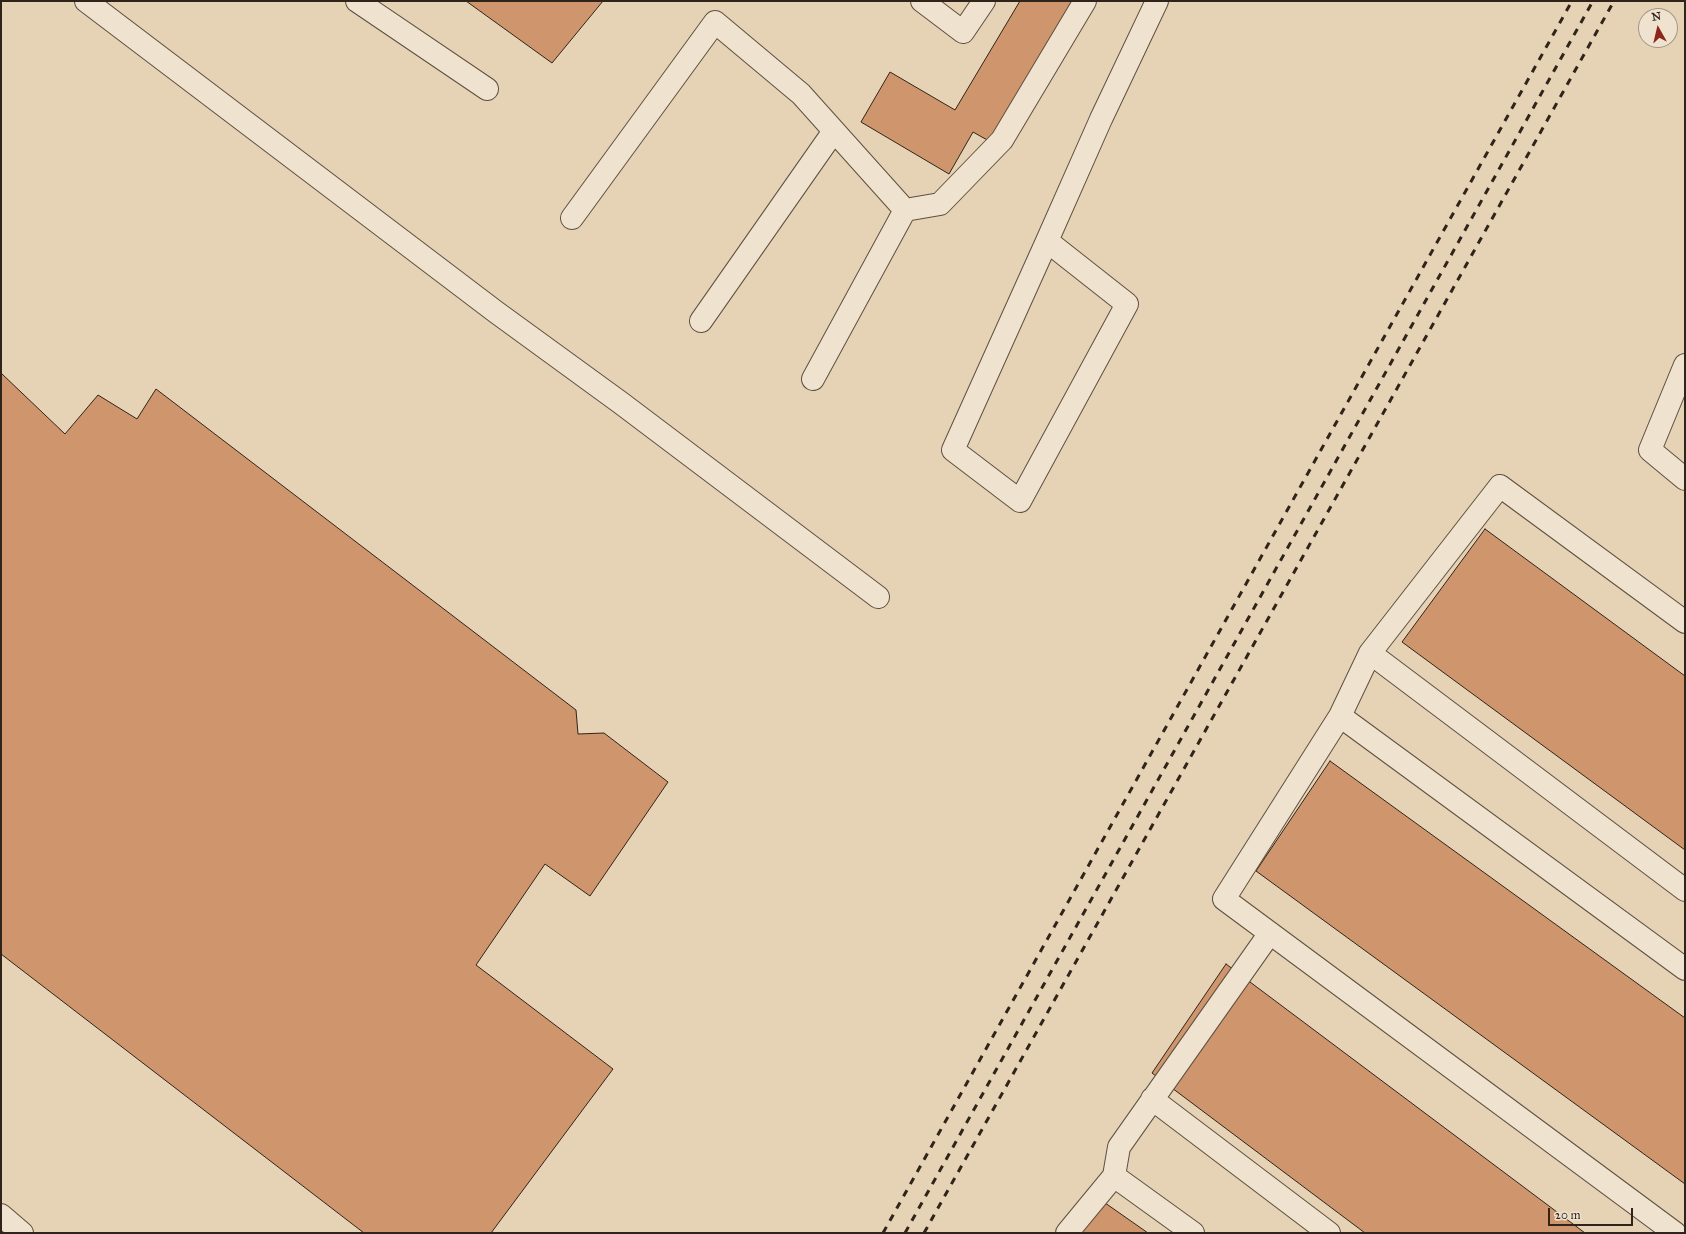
<!DOCTYPE html>
<html>
<head>
<meta charset="utf-8">
<style>
	body { margin:0 }
	#map { position:relative; width:1686px; height:1234px; overflow:hidden; background:#e6d2b5; font-family:"IM FELL Great Primer",serif }
	canvas { display:block }
	.frame { position:absolute; inset:0; border:2px solid #30241a; pointer-events:none }
	.north { position:absolute; left:1638px; top:8px; width:40px; height:40px; box-sizing:border-box; background:#efe2cf; border:1px solid #a39687; border-radius:50%; rotate:352deg; font-size:11px; font-weight:700; line-height:16px; text-align:center; color:#30241a }
	.north::after { content:''; display:block; margin:auto; width:14px; height:18px; background:#8f2418; clip-path:polygon(50% 0,100% 100%,50% 72%,0 100%) }
	.scale { position:absolute; left:1548px; top:1208px; width:85px; height:18px; box-sizing:border-box; border:2px solid #30241a; border-top:0; padding-left:5px; font-size:12px; line-height:14px; white-space:nowrap; color:#30241a; -webkit-text-stroke:3px #efe2cf; paint-order:stroke }
</style>
</head>
<body>
<div id="map">
<canvas width="1686" height="1234"></canvas>
<div class="frame"></div>
<div class="north">N</div>
<div class="scale">20 m</div>
</div>
<script>
const context = document.querySelector('canvas').getContext('2d');
context.lineJoin = 'round';
function fillPath(path, color) { context.fillStyle = color; context.fill(path, 'evenodd'); }
const shape = rows => new Path2D(rows.map(r => 'M' + r).join(''));
function trace(path, color, width, dash) { context.strokeStyle = color; context.lineWidth = width; context.lineCap = dash ? 'butt' : 'round'; context.setLineDash(dash || []); context.stroke(path); }
const building = shape([
	[466,1,603,1,552,63,466,1],
	[1020,1,1072,1,989,141,973,132,949,174,861,122,890,72,955,110,1020,1],
	[1,373,65,434,98,395,137,419,156,389,576,710,578,734,604,733,668,782,590,896,545,864,476,965,613,1069,491,1233,364,1233,1,954,1,373],
	[1485,529,1685,676,1685,850,1402,642,1485,529],
	[1330,761,1685,1018,1685,1184,1256,871,1330,761],
	[1226,964,1585,1233,1365,1233,1152,1073,1226,964],
	[1098,1198,1148,1233,1073,1233,1098,1198]
]);
fillPath(building, '#cf956d');
trace(building, '#30241a', 1);
const minor = shape([
	[86,1,496,312,621,403,878,597],
	[357,1,487,89],
	[922,1,963,32,984,1],
	[572,218,715,22,801,94,905,210,940,204,1002,140,1085,1],
	[1047,241,1127,304,1020,501,953,450,1047,241,1101,119,1157,1],
	[701,321,834,131],
	[1685,365,1650,450,1685,479],
	[813,379,905,210],
	[1370,653,1685,890],
	[1340,716,1370,653,1500,486,1685,622],
	[1152,1099,1329,1233],
	[1114,1176,1193,1233],
	[1,1215,22,1233],
	[1067,1233,1114,1176,1119,1147,1270,933],
	[1675,1233,1224,899,1340,716,1685,969]
]);
trace(minor, '#5e5041', 24);
trace(minor, '#efe2cf', 22);
trace(shape([
	[883,1233,1572,1],
	[905,1233,1593,1],
	[924,1233,1614,1]
]), '#30241a', 3, [7, 7]);
</script>
</body>
</html>
